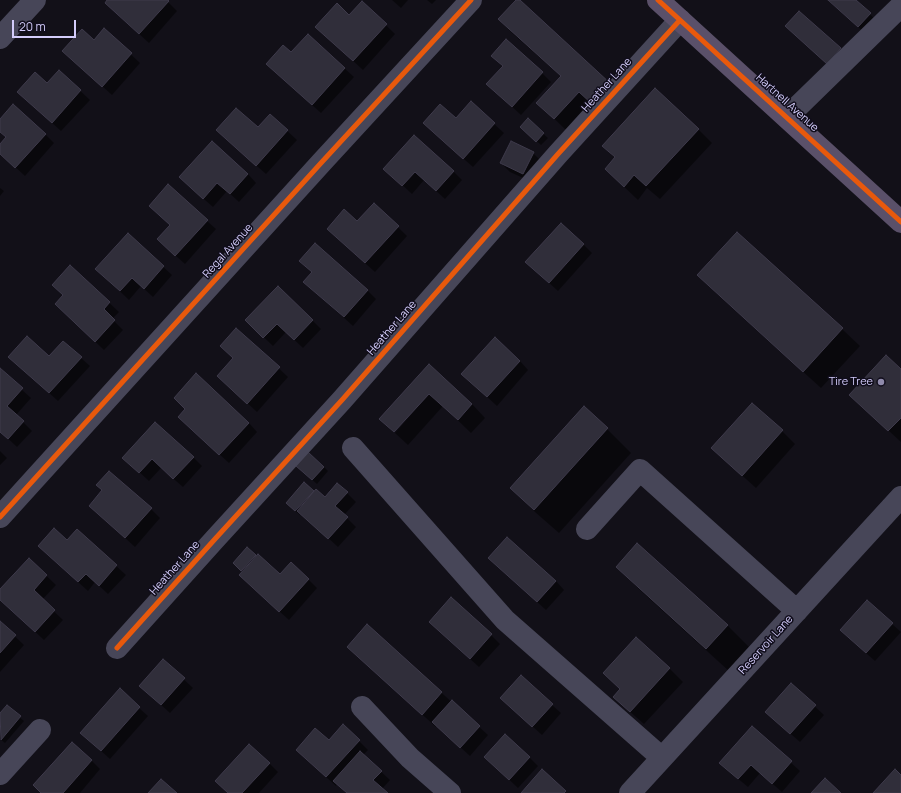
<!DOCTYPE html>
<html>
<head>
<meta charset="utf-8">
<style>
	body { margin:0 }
	#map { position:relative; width:901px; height:793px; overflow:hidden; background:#121018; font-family:Manrope,sans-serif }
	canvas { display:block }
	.scale { position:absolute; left:12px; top:20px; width:64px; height:18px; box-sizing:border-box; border:2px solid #d3ccfa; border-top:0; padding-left:5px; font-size:12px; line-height:14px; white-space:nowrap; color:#d3ccfa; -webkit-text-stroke:3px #100d1b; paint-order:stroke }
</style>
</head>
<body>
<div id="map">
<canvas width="901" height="793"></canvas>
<div class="scale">20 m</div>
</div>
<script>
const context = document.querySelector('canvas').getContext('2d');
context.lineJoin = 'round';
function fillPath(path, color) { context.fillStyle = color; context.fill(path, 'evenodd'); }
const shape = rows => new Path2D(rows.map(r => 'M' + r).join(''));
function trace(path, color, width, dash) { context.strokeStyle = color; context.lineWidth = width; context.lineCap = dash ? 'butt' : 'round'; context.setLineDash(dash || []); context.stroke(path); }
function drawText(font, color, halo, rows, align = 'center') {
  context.font = font + ' Manrope,sans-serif'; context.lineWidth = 3; context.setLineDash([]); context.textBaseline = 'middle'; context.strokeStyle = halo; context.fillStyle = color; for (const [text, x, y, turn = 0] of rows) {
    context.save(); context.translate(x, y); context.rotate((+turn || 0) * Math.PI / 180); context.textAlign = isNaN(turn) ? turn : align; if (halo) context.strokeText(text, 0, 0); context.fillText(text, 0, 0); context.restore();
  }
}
fillPath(shape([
	[109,0,166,0,177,11,149,43,115,12],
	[392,0,408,0,401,8],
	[427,0,436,0,432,4],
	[517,0,518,0,610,84,567,131,538,103,562,77,512,33,499,19],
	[828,0,855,0,879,23,867,35],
	[362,2,395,34,363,70,326,36,349,16],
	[104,29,140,63,112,95,72,59,94,41],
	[308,35,354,77,321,113,276,73],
	[493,56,542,73,551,82,521,115,497,93,503,67],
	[59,71,90,100,61,131,28,101,47,84],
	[471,103,504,133,473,167,433,132,456,120],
	[270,115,297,140,266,174,226,139,258,129],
	[528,120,548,138,541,145,526,131],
	[0,121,45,134,54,143,25,176,0,153,0,146,7,138,0,131],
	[698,129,712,143,660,199,647,188,638,200,619,182,615,158,603,146],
	[533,153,542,162,532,182,510,172,501,163],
	[385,169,453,171,462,180,445,199,424,180,412,194],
	[248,174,256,183,239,202,227,191,213,207,189,186],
	[0,188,4,191,0,196],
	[374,204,407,236,375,272,337,238,357,222],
	[207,221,216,229,185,264,167,248,171,225],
	[737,233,842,329,860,346,821,388,716,293,699,275],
	[128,234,172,275,153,297,141,286,129,300,97,269],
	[583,244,592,253,558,291,536,271],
	[70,266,119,312,112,319,123,330,104,350,65,313,64,296],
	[313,290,367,290,376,299,353,326],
	[246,320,312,320,321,329,303,348,286,332,273,346],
	[237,329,288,377,257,412,218,376,234,359],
	[49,358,81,358,90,366,58,401,18,365],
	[520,361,528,370,497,406,472,383],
	[429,366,472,404,485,418,471,433,443,406,408,445,395,433,429,394,428,393,393,432,381,419],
	[0,370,31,398,16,415,32,431,17,447,0,431],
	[901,370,901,442,864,408],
	[584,407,607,429,631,453,559,533,535,512,511,488],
	[249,423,257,432,229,463,188,426],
	[782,431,795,444,756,488,726,461],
	[0,451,7,458,0,465],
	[193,457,202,466,183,487,161,468,149,481,124,458],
	[324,467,328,471,317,484,301,470],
	[109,472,151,509,160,518,135,547,90,506,103,491],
	[304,483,314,493,325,499,347,493,356,502,344,515,356,527,338,547,301,513,300,515,291,507],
	[77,530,126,575,108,594,95,582,88,591,48,555,68,541],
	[247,549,256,557,280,576,308,579,317,588,289,620,249,584,243,571,234,563],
	[29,559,56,585,42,600,63,620,44,640,0,599,0,590],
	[498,567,556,581,564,590,546,610],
	[617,567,727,625,751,649,730,672,641,591],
	[0,622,24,645,0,672],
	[892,624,901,632,875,661,850,639],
	[368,626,488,735,470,756,437,726,436,727,362,660],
	[439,631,491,635,500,644,479,667],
	[163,660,193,688,170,713,149,694],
	[669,668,683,682,644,724,628,710,621,690],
	[791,684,824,715,800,742,776,721],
	[552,705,561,713,542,735,511,707],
	[7,707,24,721,5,743,0,739,0,715],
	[139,708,148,716,110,759,90,741],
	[752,727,800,771,782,792,760,773,748,787,730,772],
	[329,741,359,741,368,750,363,755,390,780,382,789,386,793,347,793,337,784,336,786,306,759],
	[485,757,529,757,538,766,518,788],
	[91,760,100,769,80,793,42,793],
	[269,763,278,772,259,793,228,793]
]), '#0007');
const building = shape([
	[107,0,168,0,169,1,139,34,105,3,107,0],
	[516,0,520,0,611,84,592,104,579,92,554,119,536,103,561,76,498,19,516,0],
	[828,0,856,0,871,13,858,27,828,0],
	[362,1,387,24,353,61,315,27,337,3,349,15,362,1],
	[799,11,841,48,827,64,785,26,799,11],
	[104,28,132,53,102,87,62,51,82,29,94,40,104,28],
	[308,34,345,68,312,105,266,64,283,45,291,52,308,34],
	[506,39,543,72,512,107,486,84,503,66,491,56,506,39],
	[59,70,81,90,52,123,17,92,35,72,47,83,59,70],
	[655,88,699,129,646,186,634,175,624,187,605,169,615,157,602,146,655,88],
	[471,101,495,123,463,159,423,123,440,104,456,118,471,101],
	[13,104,46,134,15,168,0,154,0,144,6,137,0,132,0,119,13,104],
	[236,108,258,127,270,114,288,130,256,166,216,130,236,108],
	[528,118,544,133,536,142,520,127,528,118],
	[414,135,454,171,436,191,415,172,402,186,383,169,414,135],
	[212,141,248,174,230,194,217,183,203,199,179,177,212,141],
	[511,141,534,152,523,174,500,163,511,141],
	[168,184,208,220,175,256,157,239,170,225,149,206,168,184],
	[374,203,399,226,365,263,327,229,344,209,357,221,374,203],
	[561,223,584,244,549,283,525,262,561,223],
	[737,232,843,328,803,372,697,275,737,232],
	[128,233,164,266,144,289,132,278,120,291,95,269,128,233],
	[315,243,368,290,344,317,303,282,312,272,299,261,315,243],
	[70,265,110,302,104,309,115,320,95,342,55,304,63,295,52,285,70,265],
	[278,286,313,320,294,340,277,324,263,338,245,320,278,286],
	[236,328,280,367,247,404,217,376,233,358,220,346,236,328],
	[27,336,49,356,63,341,82,357,49,393,8,357,27,336],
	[495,337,520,361,487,397,461,374,495,337],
	[886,355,901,369,901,418,888,431,849,395,886,355],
	[429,364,472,404,458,420,429,394,394,432,379,419,429,364],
	[0,368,23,388,7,406,24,421,8,439,0,432,0,368],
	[196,373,249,423,219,455,178,417,185,409,174,398,196,373],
	[752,403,783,430,742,476,711,448,752,403],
	[584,406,608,428,534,510,510,488,584,406],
	[155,422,194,457,173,479,152,459,139,473,122,458,155,422],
	[308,452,324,467,312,480,296,466,308,452],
	[109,471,152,508,125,538,89,506,102,490,96,485,109,471],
	[304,482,314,491,295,511,286,503,304,482],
	[337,483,348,492,335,506,348,517,328,539,297,511,316,489,325,497,337,483],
	[54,528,67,540,77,529,117,565,99,586,86,574,78,582,38,546,54,528],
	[507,537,556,581,537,602,488,558,507,537],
	[637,543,728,625,706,649,616,567,637,543],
	[247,547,256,555,241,571,233,563,247,547],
	[258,554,280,574,291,562,309,579,279,612,239,575,258,554],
	[29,558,47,575,34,590,55,610,35,632,0,600,0,589,29,558],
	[451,597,492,634,470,659,429,622,451,597],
	[867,600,893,623,866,653,840,630,867,600],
	[0,621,16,635,0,653,0,621],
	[367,624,442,692,422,715,347,647,367,624],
	[636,637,670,668,630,712,613,697,620,689,603,673,636,637],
	[163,659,185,678,161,705,139,686,163,659],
	[521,675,553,704,532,727,500,698,521,675],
	[791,683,816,705,790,734,765,712,791,683],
	[120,688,140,707,101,751,80,733,120,688],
	[452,700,480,726,460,748,432,722,452,700],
	[7,705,21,716,1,740,0,713,7,705],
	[343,724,360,740,326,777,296,750,315,728,329,740,343,724],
	[752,726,792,761,772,784,751,765,738,779,719,763,752,726],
	[505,734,530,757,509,780,484,757,505,734],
	[72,742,92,760,63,793,41,793,33,785,72,742],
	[249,744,270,763,242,793,228,793,215,781,249,744],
	[360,751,382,771,373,780,388,793,347,793,333,781,360,751],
	[542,769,566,791,564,793,521,793,542,769],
	[895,769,901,775,901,793,873,793,895,769],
	[825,778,841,793,811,793,825,778],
	[161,779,177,793,148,793,161,779]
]);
fillPath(building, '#302e3a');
trace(building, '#3e3a4b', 1);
trace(shape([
	[0,38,35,0],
	[787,117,901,6],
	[353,448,505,620,662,758],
	[0,517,321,163,471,0],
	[587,529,640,470,797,611],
	[117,648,215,539,342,400,558,154,680,20],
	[362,707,410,758,450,793],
	[0,774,40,730],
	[630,793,901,497]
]), '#474658', 22);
trace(shape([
	[658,0,901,222]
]), '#5a5069', 22);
trace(shape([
	[658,0,901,222],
	[0,517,321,163,471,0],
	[117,648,215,539,342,400,558,154,680,20]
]), '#e8590c', 5);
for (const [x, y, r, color] of [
	[881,382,4,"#8f8aab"]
]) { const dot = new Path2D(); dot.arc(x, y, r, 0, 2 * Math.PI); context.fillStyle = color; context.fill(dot); trace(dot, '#100d1b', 1.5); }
drawText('11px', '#d3ccfa', '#100d1b', [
	["Heather Lane",607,85,-48],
	["Hartnell Avenue",787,103,42],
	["Regal Avenue",228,251,-48],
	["Heather Lane",392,328,-49],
	["Heather Lane",175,568,-48],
	["Reservoir Lane",766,645,-48]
]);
drawText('11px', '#d3ccfa', '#100d1b', [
	["Tire Tree",873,382]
], 'right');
</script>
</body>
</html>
